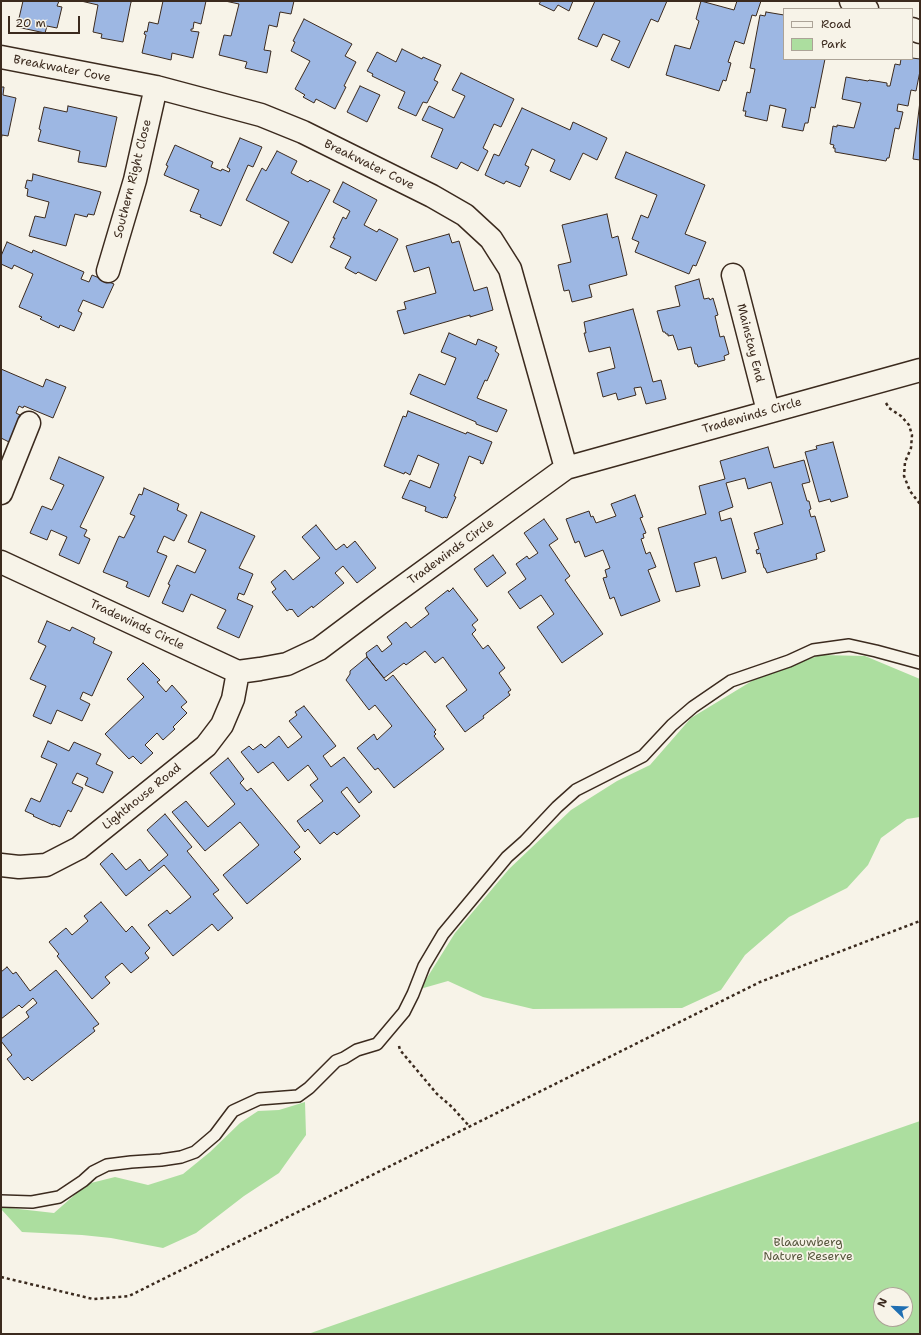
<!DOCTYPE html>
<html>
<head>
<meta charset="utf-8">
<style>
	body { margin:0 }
	#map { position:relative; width:921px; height:1335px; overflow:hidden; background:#f7f3e8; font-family:"Shantell Sans",sans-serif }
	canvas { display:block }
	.frame { position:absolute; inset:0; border:2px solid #3b2a1e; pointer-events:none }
	.legend { position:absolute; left:783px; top:8px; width:130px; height:52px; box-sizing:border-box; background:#f7f3e8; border:1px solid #aca397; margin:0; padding:5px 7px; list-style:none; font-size:12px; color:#3b2a1e }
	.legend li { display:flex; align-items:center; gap:8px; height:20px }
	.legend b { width:20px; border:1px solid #aca397 }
	.north { position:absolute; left:873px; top:1287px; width:40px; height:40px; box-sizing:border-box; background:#f7f3e8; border:1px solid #aca397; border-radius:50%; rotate:293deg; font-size:11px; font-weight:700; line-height:16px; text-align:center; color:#3b2a1e }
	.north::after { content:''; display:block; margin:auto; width:14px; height:18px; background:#1f6fb2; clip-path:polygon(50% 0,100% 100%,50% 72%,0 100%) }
	.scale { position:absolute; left:8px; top:16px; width:72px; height:18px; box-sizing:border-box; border:2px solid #3b2a1e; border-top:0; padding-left:5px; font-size:12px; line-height:14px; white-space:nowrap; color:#3b2a1e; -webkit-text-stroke:3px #f7f3e8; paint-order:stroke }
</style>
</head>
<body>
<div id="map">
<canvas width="921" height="1335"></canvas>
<div class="frame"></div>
<ul class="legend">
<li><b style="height:5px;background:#f7f3e8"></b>Road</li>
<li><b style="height:11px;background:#acde9f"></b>Park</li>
</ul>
<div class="north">N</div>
<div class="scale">20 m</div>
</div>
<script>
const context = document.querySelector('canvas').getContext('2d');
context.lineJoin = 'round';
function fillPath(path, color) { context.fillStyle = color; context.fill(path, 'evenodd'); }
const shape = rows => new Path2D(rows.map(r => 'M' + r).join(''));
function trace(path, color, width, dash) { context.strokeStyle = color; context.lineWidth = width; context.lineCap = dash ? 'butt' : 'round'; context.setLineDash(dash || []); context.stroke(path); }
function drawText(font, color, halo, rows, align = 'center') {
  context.font = font + ' "Shantell Sans",sans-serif'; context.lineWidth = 3.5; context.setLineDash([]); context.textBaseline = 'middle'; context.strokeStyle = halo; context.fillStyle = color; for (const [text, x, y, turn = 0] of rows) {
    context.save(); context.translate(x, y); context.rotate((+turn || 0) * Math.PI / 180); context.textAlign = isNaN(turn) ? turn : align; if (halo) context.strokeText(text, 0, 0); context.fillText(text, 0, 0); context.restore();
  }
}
fillPath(shape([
	[821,655,865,656,920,679,920,817,907,819,881,838,868,865,847,888,789,917,745,955,721,990,682,1008,533,1009,483,997,448,981,420,989,455,933,509,869,571,810,617,781,650,765,691,718,765,673],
	[305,1102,306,1135,279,1173,244,1196,196,1233,163,1248,111,1238,82,1235,22,1232,1,1209,1,1207,54,1213,87,1184,115,1177,148,1185,183,1174,210,1152,240,1123,258,1111,279,1110],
	[920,1121,920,1334,308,1334],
	[881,1295,905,1295,905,1319,881,1319]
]), '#acde9f');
const building = shape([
	[23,1,59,1,57,6,62,7,57,28,47,26,45,33,17,27,23,1],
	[81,1,133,1,131,2,123,42,101,38,102,34,93,32,98,5,81,1],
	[163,1,206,1,201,24,194,22,193,29,191,29,191,31,199,32,193,58,172,53,171,60,142,53,146,35,144,34,145,31,147,32,149,22,158,24,163,1],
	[225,1,294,1,291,14,280,12,277,27,269,25,264,50,271,51,267,73,245,68,247,62,219,55,224,35,231,36,239,4,225,1],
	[541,1,573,1,569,11,558,5,554,11,539,4,541,1],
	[595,1,667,1,658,22,651,19,629,68,611,60,620,41,603,34,597,47,578,39,595,1],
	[701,1,734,10,737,1,761,1,756,16,752,15,744,44,735,41,728,62,731,63,726,81,723,80,719,91,666,75,675,45,690,49,699,21,696,19,701,1],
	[766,12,784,15,784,59,825,59,815,108,811,107,808,123,805,123,803,131,782,127,786,109,770,105,767,121,745,116,746,111,743,111,747,92,750,93,755,69,750,68,760,15,765,16,766,12],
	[304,19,352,44,345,56,356,62,344,86,346,87,335,109,316,99,314,103,303,97,305,95,295,89,310,61,291,51,295,42,293,41,304,19],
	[402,49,422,59,423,57,441,65,434,80,438,82,427,103,423,102,416,116,398,108,405,92,372,76,373,74,367,71,377,52,396,62,402,49],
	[912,58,920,59,920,71,916,91,911,90,908,106,898,104,897,111,903,112,899,129,895,128,889,158,887,158,886,161,835,152,835,148,833,148,834,145,830,144,833,126,837,127,837,125,854,128,861,103,842,99,846,77,868,81,869,80,887,83,887,86,890,86,895,64,900,65,901,59,912,59,912,58],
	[461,73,514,99,501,127,494,124,483,148,488,151,478,171,461,162,457,169,431,157,443,129,422,120,429,106,454,118,465,96,452,90,461,73],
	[360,86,380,95,367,122,347,112,360,86],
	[1,87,4,87,3,95,16,98,8,136,2,135,1,141,1,87],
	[920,101,920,160,913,159,920,101],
	[68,106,117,117,106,167,78,162,80,151,38,141,41,130,39,129,44,107,67,112,68,106],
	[522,108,570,130,573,122,607,138,597,160,583,153,570,180,550,171,555,160,532,149,525,165,529,167,520,187,506,181,504,184,485,175,494,154,499,156,522,108],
	[240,138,262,147,253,167,248,165,221,226,200,217,201,215,190,211,199,190,164,175,168,166,166,165,175,145,213,162,211,167,221,171,222,169,229,172,230,169,227,167,240,138],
	[277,151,297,161,291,173,308,182,310,180,330,190,292,263,273,253,289,222,246,200,262,168,266,171,277,151],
	[626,152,705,185,685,234,706,242,696,266,693,265,689,274,635,252,639,242,632,239,641,215,648,218,657,195,615,178,626,152],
	[33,174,101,192,94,215,88,214,87,217,75,214,66,246,29,236,35,216,45,218,49,202,27,196,28,189,25,188,27,180,32,181,33,174],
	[343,182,377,200,364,225,377,232,379,229,398,239,376,281,358,272,356,274,345,268,351,257,330,247,335,238,333,238,343,217,346,219,350,211,333,202,343,182],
	[607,214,612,238,618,236,627,275,589,285,592,297,572,302,569,290,564,291,558,265,571,262,562,225,607,214],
	[449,234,452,243,459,241,474,291,487,287,493,310,470,317,470,315,404,334,397,311,406,309,404,302,436,293,429,267,414,272,406,246,449,234],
	[7,242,32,253,33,250,84,272,81,279,89,282,92,275,114,284,103,308,83,300,78,311,82,313,74,331,60,325,59,328,40,319,42,317,19,307,33,274,14,265,12,269,1,264,1,256,7,242],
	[699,279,704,299,709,298,710,300,713,298,718,315,715,316,720,337,724,336,729,354,724,356,725,360,698,367,697,364,695,364,691,347,678,350,673,335,668,336,668,334,666,334,665,332,663,332,657,311,680,306,675,286,699,279],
	[633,309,653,382,661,380,666,399,646,404,641,387,634,388,636,395,618,400,616,393,603,397,597,373,615,368,610,347,589,352,584,333,586,333,584,322,633,309],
	[449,333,476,345,478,339,497,347,495,351,499,354,487,381,485,380,477,398,507,410,497,432,476,424,476,422,410,394,419,374,445,385,456,358,441,352,449,333],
	[1,369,43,387,46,379,66,387,53,418,24,406,23,408,19,406,16,413,20,415,18,421,20,422,11,443,1,438,1,369],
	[408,411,466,434,467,432,492,442,483,464,480,463,481,461,469,456,454,496,456,497,447,518,444,517,443,518,425,511,426,507,402,498,410,480,430,488,439,464,418,455,410,475,405,472,404,474,384,466,403,416,406,417,408,411],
	[833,442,848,497,831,502,830,499,819,502,805,452,817,449,816,446,833,442],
	[768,447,774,468,804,460,810,482,802,484,807,501,809,501,811,509,809,510,811,517,815,516,825,551,816,554,817,559,767,573,765,568,764,568,760,553,757,554,756,550,759,549,754,533,783,524,771,482,748,489,745,478,726,483,733,507,719,512,721,521,731,518,746,572,722,579,716,557,694,563,700,586,676,592,658,528,706,514,699,486,725,479,720,461,768,447],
	[59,457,104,477,80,527,87,530,84,536,90,539,79,564,59,555,67,537,51,530,47,540,30,533,42,506,52,510,64,485,50,479,59,457],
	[144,488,179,504,177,510,187,515,174,541,164,536,157,552,167,556,149,597,126,587,128,582,103,572,119,536,124,538,135,516,130,514,139,494,142,495,144,488],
	[635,495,643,517,640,518,646,533,643,534,644,538,641,539,646,554,650,552,656,567,648,570,660,601,621,616,614,597,610,599,603,578,607,577,605,570,610,568,603,550,585,557,579,541,575,543,566,519,589,511,591,517,593,516,596,523,616,516,611,504,635,495],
	[201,512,255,536,239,568,253,574,244,595,239,593,237,599,253,606,239,638,217,628,226,610,191,594,183,612,162,603,170,585,168,584,177,565,195,573,206,550,188,542,201,512],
	[544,519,558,539,549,545,570,576,565,580,603,634,562,663,537,627,554,614,541,595,520,609,508,592,526,579,516,564,527,556,529,559,538,553,524,533,544,519],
	[316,525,336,550,344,544,347,548,355,541,376,568,357,583,343,566,335,573,344,583,313,608,312,606,298,617,292,609,291,610,290,609,287,611,272,592,276,589,271,582,285,570,293,580,320,558,302,537,316,525],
	[493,555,506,573,487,587,474,569,493,555],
	[453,588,478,620,472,625,476,630,472,634,483,649,488,645,505,668,499,673,511,690,508,692,510,695,483,716,484,718,465,732,446,706,467,690,443,657,435,663,425,651,406,665,404,663,384,678,367,657,366,653,377,645,382,652,392,644,387,637,406,622,411,628,429,614,425,608,448,590,449,592,453,588],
	[47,621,70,631,72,627,95,638,93,643,112,652,92,696,83,692,80,699,90,704,82,721,57,710,51,724,33,716,46,686,30,679,46,646,38,642,47,621],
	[367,657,386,681,393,675,436,730,434,732,436,734,434,736,444,749,394,788,378,768,375,770,357,748,374,734,377,740,392,726,375,705,369,710,346,680,350,674,350,671,367,657],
	[143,663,160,680,157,682,166,692,172,685,187,702,181,707,187,713,173,727,175,729,163,740,157,733,145,745,153,753,141,764,133,756,129,759,105,734,144,697,127,679,143,663],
	[304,706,336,746,323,756,331,767,344,757,372,792,359,803,347,787,341,792,360,816,337,835,334,832,320,844,308,829,305,832,297,821,323,801,310,785,318,779,308,765,288,781,273,762,258,773,241,752,249,746,253,750,261,744,265,748,279,736,288,748,302,737,289,721,297,715,295,712,304,706],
	[48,741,69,751,74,742,101,754,96,764,113,772,103,793,85,785,88,778,77,773,72,783,83,788,71,812,68,810,60,827,53,824,53,825,33,816,34,815,25,811,31,798,40,802,57,764,41,757,48,741],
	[228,758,244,779,240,783,247,791,251,788,300,847,294,852,301,859,247,904,223,875,259,845,240,822,205,851,172,812,186,801,208,827,235,804,210,773,228,758],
	[165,814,192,847,187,851,219,890,213,894,233,918,218,931,212,924,173,956,148,925,167,910,170,914,191,897,164,865,126,896,100,864,112,853,126,870,140,859,149,871,168,855,147,830,165,814],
	[101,902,126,932,132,926,150,948,145,953,149,958,131,973,122,963,105,977,110,983,92,999,57,956,59,954,49,942,66,928,72,935,88,921,84,916,101,902],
	[7,967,13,974,16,972,30,991,56,970,99,1024,93,1028,95,1031,32,1081,28,1077,24,1080,7,1059,12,1055,1,1041,1,1039,29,1017,26,1012,37,1003,33,998,22,1008,19,1005,1,1019,1,972,7,967]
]);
fillPath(building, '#9db7e3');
trace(building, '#3b2a1e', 1);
const service = shape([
	[1,1201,32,1202,59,1197,83,1181,93,1172,107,1165,131,1162,161,1160,181,1157,195,1152,215,1135,233,1111,259,1099,298,1096,309,1088,336,1061,344,1058,357,1050,377,1044,404,1012,413,994,424,966,443,934,507,857,525,841,557,807,576,790,643,756,672,725,693,707,731,681,789,661,813,650,849,645,876,651,920,663]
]);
const minor = shape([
	[851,1,867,9],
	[912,29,920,32],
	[1,57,156,87,261,115,303,132,432,196,465,215,491,239,510,269,566,468],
	[108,271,135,180,156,87],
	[733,275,768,411],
	[1,493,29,423],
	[1,562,238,672,260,669,287,664,319,649,379,604,566,468,920,370],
	[1,865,19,867,46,865,79,848,206,746,222,725,233,699,238,672]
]);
trace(service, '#3b2a1e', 14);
trace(minor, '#3b2a1e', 25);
trace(shape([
	[886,403,889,408,901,416,909,425,912,435,911,448,905,462,904,476,910,491,920,504],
	[399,1046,400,1050,437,1094,452,1107,470,1127],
	[1,1277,93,1299,129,1296,760,982,920,921]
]), '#3b2a1e', 2.5, [3, 3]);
trace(service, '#f7f3e8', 11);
trace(minor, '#f7f3e8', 22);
drawText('12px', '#3b2a1e', '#f7f3e8', [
	["Breakwater Cove",62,69,11],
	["Breakwater Cove",369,165,26],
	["Southern Right Close",133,179,-76],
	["Mainstay End",750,343,76],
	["Tradewinds Circle",752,416,-16],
	["Tradewinds Circle",451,552,-36],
	["Tradewinds Circle",137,625,25],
	["Lighthouse Road",142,797,-39]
]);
drawText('12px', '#57573e', '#f7f3e8', [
	["Blaauwberg",808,1243],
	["Nature Reserve",808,1257]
]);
</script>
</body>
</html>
